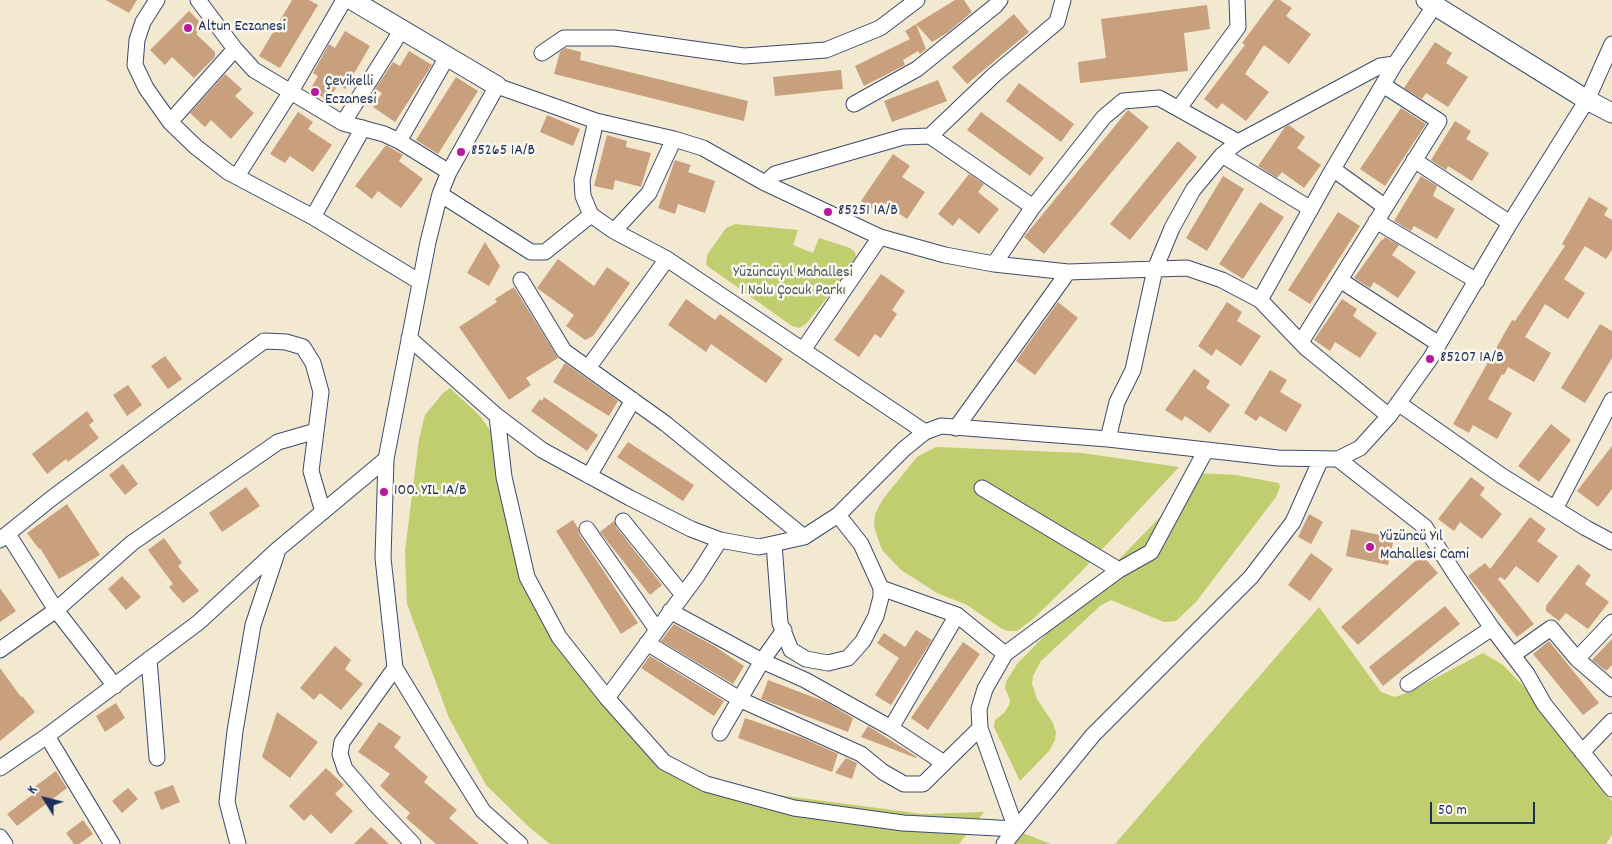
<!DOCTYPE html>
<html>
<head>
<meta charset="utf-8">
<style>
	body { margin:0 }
	#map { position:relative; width:1612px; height:844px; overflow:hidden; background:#f3e8d0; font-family:Dekko,sans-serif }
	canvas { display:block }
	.north { position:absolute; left:20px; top:774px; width:50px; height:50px; -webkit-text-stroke:4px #fbf7ec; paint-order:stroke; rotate:306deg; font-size:14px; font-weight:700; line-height:20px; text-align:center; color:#1b2f5e }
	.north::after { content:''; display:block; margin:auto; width:18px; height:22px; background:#1b2f5e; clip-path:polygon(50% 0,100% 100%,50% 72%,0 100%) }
	.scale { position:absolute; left:1430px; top:802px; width:105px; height:22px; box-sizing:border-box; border:2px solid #1b2f5e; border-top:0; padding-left:6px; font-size:15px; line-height:18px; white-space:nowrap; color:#1b2f5e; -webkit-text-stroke:4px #fbf7ec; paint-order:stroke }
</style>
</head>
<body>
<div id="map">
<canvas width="1612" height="844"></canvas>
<div class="north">K</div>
<div class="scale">50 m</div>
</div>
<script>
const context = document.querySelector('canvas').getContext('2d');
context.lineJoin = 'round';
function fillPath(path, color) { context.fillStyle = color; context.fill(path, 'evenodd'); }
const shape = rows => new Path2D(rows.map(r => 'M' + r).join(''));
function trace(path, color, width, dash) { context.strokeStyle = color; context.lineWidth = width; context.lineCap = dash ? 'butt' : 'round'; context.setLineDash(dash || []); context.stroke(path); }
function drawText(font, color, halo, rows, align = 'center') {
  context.font = font + ' Dekko,sans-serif'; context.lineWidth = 5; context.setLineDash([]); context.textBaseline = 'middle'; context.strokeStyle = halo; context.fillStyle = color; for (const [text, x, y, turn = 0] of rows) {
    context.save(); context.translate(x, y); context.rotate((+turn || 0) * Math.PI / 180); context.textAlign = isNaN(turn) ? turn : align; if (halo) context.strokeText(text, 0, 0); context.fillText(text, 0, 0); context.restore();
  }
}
fillPath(shape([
	[735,224,798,230,793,245,813,253,819,238,850,248,855,252,856,258,854,264,806,324,799,328,792,326,706,265,707,255,726,228],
	[450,388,481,417,495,438,541,607,649,737,677,762,703,776,755,792,923,814,984,812,959,844,550,844,529,827,486,785,449,718,407,604,405,551,419,439,425,415,443,393],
	[936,447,1082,453,1179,467,1080,573,1033,619,1017,631,1009,631,1002,629,967,605,937,593,901,570,882,550,874,527,875,514,883,499,917,457],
	[1196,473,1236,475,1279,483,1280,487,1276,497,1196,602,1176,621,1164,622,1111,600,1100,606,1041,661,1033,676,1032,684,1037,699,1053,723,1056,732,1055,740,1049,751,1020,781,994,727,995,720,1004,713,1009,705,1010,700,1005,688,1006,682,1017,664,1165,512],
	[1319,607,1381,692,1395,697,1409,692,1483,653,1503,665,1529,692,1565,742,1612,801,1612,835,1606,844,1115,844],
	[1020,832,1051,844,1011,844]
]), '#c1ce70');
fillPath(shape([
	[106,0,137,0,129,13],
	[292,0,309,0,318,5,280,68,259,56],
	[955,0,964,0,972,12,947,33,932,42,916,24],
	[1274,0,1280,0,1292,8,1286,16,1311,34,1289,64,1264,45,1245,74,1269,92,1246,121,1222,103,1217,109,1204,99,1245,45,1242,43],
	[1207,5,1210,29,1184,33,1188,71,1080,83,1078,62,1106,58,1101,19],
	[189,11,204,26,196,34,215,52,215,57,194,78,172,57,165,65,150,50],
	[1014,14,1029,32,967,84,952,67],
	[916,24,926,49,920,54,918,51,903,60,905,65,864,86,855,66,910,39,905,31],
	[345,31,370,46,345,89,338,85,328,100,310,90,318,76,313,73,329,44,335,48],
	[1435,42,1452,53,1446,63,1468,77,1448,107,1426,93,1422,99,1404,88],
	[565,48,581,52,580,60,748,101,744,121,554,74,560,52],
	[409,51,432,65,395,122,373,107,382,93,375,89,393,62,400,66],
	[841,70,843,89,775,96,773,77],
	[225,74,242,89,235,96,254,113,231,139,211,120,205,127,190,113],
	[456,77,478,91,438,154,416,140],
	[938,80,947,101,892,122,884,101],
	[1019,83,1074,124,1061,142,1006,101],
	[1401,108,1426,124,1385,186,1360,169],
	[1128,110,1149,127,1044,254,1024,237],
	[298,112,313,122,308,129,332,145,313,172,290,156,285,163,270,154],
	[981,112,1044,158,1030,176,967,130],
	[547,115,580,129,573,146,540,132],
	[1455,121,1471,131,1466,139,1489,153,1472,181,1448,166,1446,170,1431,160],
	[1289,125,1305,137,1297,148,1321,165,1304,188,1282,172,1277,178,1258,166,1285,127],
	[607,135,627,141,626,147,651,153,641,187,615,180,613,190,594,186],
	[1178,141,1197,157,1130,240,1110,224],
	[386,145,403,155,399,161,423,179,401,208,378,191,372,199,355,186],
	[893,154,910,166,902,177,925,192,907,219,884,203,877,212,861,201],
	[675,160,691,165,688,172,715,181,705,213,678,204,675,214,658,208],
	[969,174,984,184,978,192,999,209,979,234,959,218,953,226,938,214],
	[1223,176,1244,189,1207,251,1186,238],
	[1421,176,1437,186,1433,196,1455,209,1437,239,1414,226,1411,231,1394,221],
	[1589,197,1608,208,1604,215,1612,220,1612,250,1606,259,1585,246,1564,279,1585,293,1568,319,1545,304,1525,337,1551,353,1534,382,1508,367,1504,375,1502,374,1488,399,1512,413,1497,439,1473,425,1469,433,1453,424,1512,320,1515,321,1565,246,1562,244],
	[1260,202,1284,217,1243,279,1219,264],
	[1338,212,1360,226,1310,304,1288,290],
	[1385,237,1399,245,1392,255,1416,272,1398,298,1374,282,1370,288,1354,278,1382,239,1383,240],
	[485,242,500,266,489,286,467,273],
	[558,259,594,286,607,267,630,283,593,336,585,340,566,326,574,315,537,288],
	[881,274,905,291,892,310,897,314,881,338,875,334,859,357,834,340],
	[514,287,558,358,526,378,531,385,509,400,459,327,497,302,495,299],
	[686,299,715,320,720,314,783,359,766,383,711,344,706,352,668,325],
	[1342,299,1357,309,1353,316,1377,333,1360,358,1335,342,1330,351,1314,340],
	[1058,302,1078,318,1035,375,1016,361],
	[1227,302,1242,312,1237,321,1261,336,1241,366,1216,349,1212,356,1198,346],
	[1600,324,1612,331,1612,358,1585,403,1561,388],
	[165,356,182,379,168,389,151,366],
	[565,363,618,401,609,416,553,382],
	[1194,369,1210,381,1206,388,1230,405,1210,433,1185,416,1182,421,1165,410],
	[1270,370,1287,380,1280,392,1302,405,1286,432,1260,416,1256,421,1244,413],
	[128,385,142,405,127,416,113,395],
	[544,397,598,435,587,451,531,411,540,399,542,401],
	[87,411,94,421,89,425,99,438,68,462,66,459,47,474,32,454],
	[1551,424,1571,440,1539,482,1518,466],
	[628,442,694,485,683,501,617,457],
	[1612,446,1612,489,1598,507,1577,491],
	[123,464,138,484,125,495,109,475],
	[1471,477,1485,488,1480,495,1502,514,1482,539,1460,522,1454,531,1438,519],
	[246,487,260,506,222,532,209,513],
	[67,504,100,555,59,579,40,548,39,549,27,533],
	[1309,514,1323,522,1311,544,1298,537],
	[1530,517,1546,529,1537,541,1558,556,1538,583,1516,566,1505,580,1500,577,1498,579,1534,624,1517,637,1468,576,1485,563,1490,569],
	[573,520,578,528,579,534,638,623,621,634,556,531],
	[614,521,616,527,662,585,650,595,600,532],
	[1351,529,1394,538,1388,565,1346,556],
	[164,538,182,563,178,566,199,591,183,603,169,587,173,584,148,550],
	[1311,553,1333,569,1310,601,1288,585],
	[1422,555,1438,573,1358,645,1341,627],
	[1578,564,1591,575,1585,584,1609,602,1588,629,1566,613,1559,621,1546,611,1546,606],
	[122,576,141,597,126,610,108,589],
	[0,588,16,611,0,622],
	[1445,606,1460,624,1383,686,1369,667],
	[674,624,714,646,744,666,733,684,661,641],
	[916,630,932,640,891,705,875,695,899,658,877,643,884,633,905,647],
	[1612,639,1612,665,1606,671,1592,660],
	[1549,641,1599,703,1583,715,1533,654],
	[963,642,980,654,928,730,911,718],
	[335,646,351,660,345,669,363,684,341,710,320,693,314,700,300,688],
	[650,656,724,701,714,716,641,668],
	[0,668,21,697,22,696,35,712,0,741],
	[768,680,826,702,853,718,848,732,761,699],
	[116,703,125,718,105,732,96,716],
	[277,712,318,742,290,778,262,757],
	[745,718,803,738,838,754,832,772,738,738],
	[379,722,401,737,394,747,428,777,424,782,457,810,449,818,479,844,436,844,406,818,410,813,380,786,390,774,358,752],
	[868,726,917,757,916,758,861,737],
	[846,758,857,763,852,779,835,773],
	[326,768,344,785,335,794,353,811,331,834,311,814,304,821,289,806],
	[56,771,67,788,17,826,7,814,36,792,33,788],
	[173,785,180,802,161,810,154,792],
	[128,788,138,799,122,813,112,801],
	[83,820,93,834,79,844,74,844,66,833],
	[371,827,389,844,354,844]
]), '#c8a07e');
const minor = shape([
	[157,0,143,22,137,40,135,65,146,88,170,122,196,147,228,172,313,217,420,282],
	[198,0,235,49,254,70,343,123,384,134,399,141,449,172],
	[542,53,564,38,614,38,744,56,826,50,880,28,917,0],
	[854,104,917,69,995,6,1000,0],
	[1179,108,1238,27,1237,0],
	[596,121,582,180,583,196,591,215,614,231,667,259,925,432],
	[170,122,235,49],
	[343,123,401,31],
	[930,136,994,75,1057,22,1063,0],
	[399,141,447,57],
	[1222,155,1311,209],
	[1414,160,1510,223],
	[1333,169,1384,206],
	[237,176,290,93,344,0],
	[765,183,775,174,903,137,930,136,1033,207],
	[440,194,531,252,545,252,591,215],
	[313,217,363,128],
	[1376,221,1477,281],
	[614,231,649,193,674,139],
	[994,264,1033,207,1104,117,1123,101,1159,98,1238,142],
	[521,280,564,351,666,424,804,537],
	[1340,280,1439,344],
	[1260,300,1333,169,1395,64,1435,5],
	[409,338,497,416,542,450,630,498,691,529,720,540,759,547,804,537,838,515,904,449,925,432,941,426,1108,439,1278,458,1338,459,1360,448,1389,416,1430,359,1510,223,1587,100,1612,44],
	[1301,342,1439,121,1383,85],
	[803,350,880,237],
	[588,368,667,259],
	[1398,403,1502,476,1586,528,1612,542],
	[497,416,504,477,527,577,559,637,607,698,664,762,706,784,794,808,903,823,1016,829,980,728,979,709,985,689,1005,654,957,615,881,588],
	[956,428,1068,272],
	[1108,439,1117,402,1133,370,1155,269,1172,228,1193,190,1222,155,1238,142,1380,66,1395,64],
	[1338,459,1425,527,1455,574,1492,628,1527,674,1544,704,1612,789],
	[589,476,633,400],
	[982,488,1119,570],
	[1555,509,1612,400],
	[623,521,683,595],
	[587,529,657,630],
	[8,534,56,610,115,686],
	[0,540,52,498,264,341,286,342,303,347,313,363,321,392,311,471,323,512],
	[774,544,780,623,791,650,806,659,828,663,848,658,863,641,876,616,881,597,881,588,861,544,838,515],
	[670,611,762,661,805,680,891,728,944,763],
	[647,643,741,700,861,754,883,772,904,784,923,784,980,728],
	[0,650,56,610,132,543,278,442,316,431],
	[1005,654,1119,570,1151,552,1206,450],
	[1513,655,1551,628,1577,659,1612,689],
	[149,659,157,758],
	[1577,659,1612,622],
	[395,668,342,742,340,754,345,769,375,804,413,844],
	[1408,684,1492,628],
	[607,698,697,576,720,540],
	[891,728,957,615],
	[720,733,762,661,784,630],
	[47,736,112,844],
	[1582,752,1612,721],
	[0,768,47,736,199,622,277,550,386,459],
	[0,837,5,844],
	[238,844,227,802,235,731,253,625,277,553],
	[520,844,483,811,456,768,395,668,383,558,386,459,428,242,440,194,449,172,497,86,596,121,674,139,703,148,765,183,880,237,945,255,994,264,1068,272,1187,268,1222,280,1260,300,1306,348,1389,416],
	[1004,844,1093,735,1251,577,1293,522,1321,459]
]);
const tertiary = shape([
	[352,0,497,86],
	[1426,0,1587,100,1612,113]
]);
trace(minor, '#3b4b6f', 17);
trace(tertiary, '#3b4b6f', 21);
trace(minor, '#fff', 15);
trace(tertiary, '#fff', 19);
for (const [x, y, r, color] of [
	[188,28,5,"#b5179e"],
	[315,92,5,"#b5179e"],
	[461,152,5,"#b5179e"],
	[828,212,5,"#b5179e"],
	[1430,359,5,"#b5179e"],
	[384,492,5,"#b5179e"],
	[1370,547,5,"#b5179e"]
]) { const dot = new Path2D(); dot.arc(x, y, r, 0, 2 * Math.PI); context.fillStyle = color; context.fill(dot); trace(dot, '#fbf7ec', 2); }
drawText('16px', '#1b2f5e', '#fbf7ec', [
	["Altun Eczanesi",198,28],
	["Çevikelli",325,83],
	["Eczanesi",325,101],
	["85265 1A/B",471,152],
	["85251 1A/B",838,212],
	["85207 1A/B",1440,359],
	["100. YIL 1A/B",394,492],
	["Yüzüncü Yıl",1380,538],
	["Mahallesi Cami",1380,556]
], 'left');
drawText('16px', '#445762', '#fbf7ec', [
	["Yüzüncüyıl Mahallesi",793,274],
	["1 Nolu Çocuk Parkı",793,292]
]);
</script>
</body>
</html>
